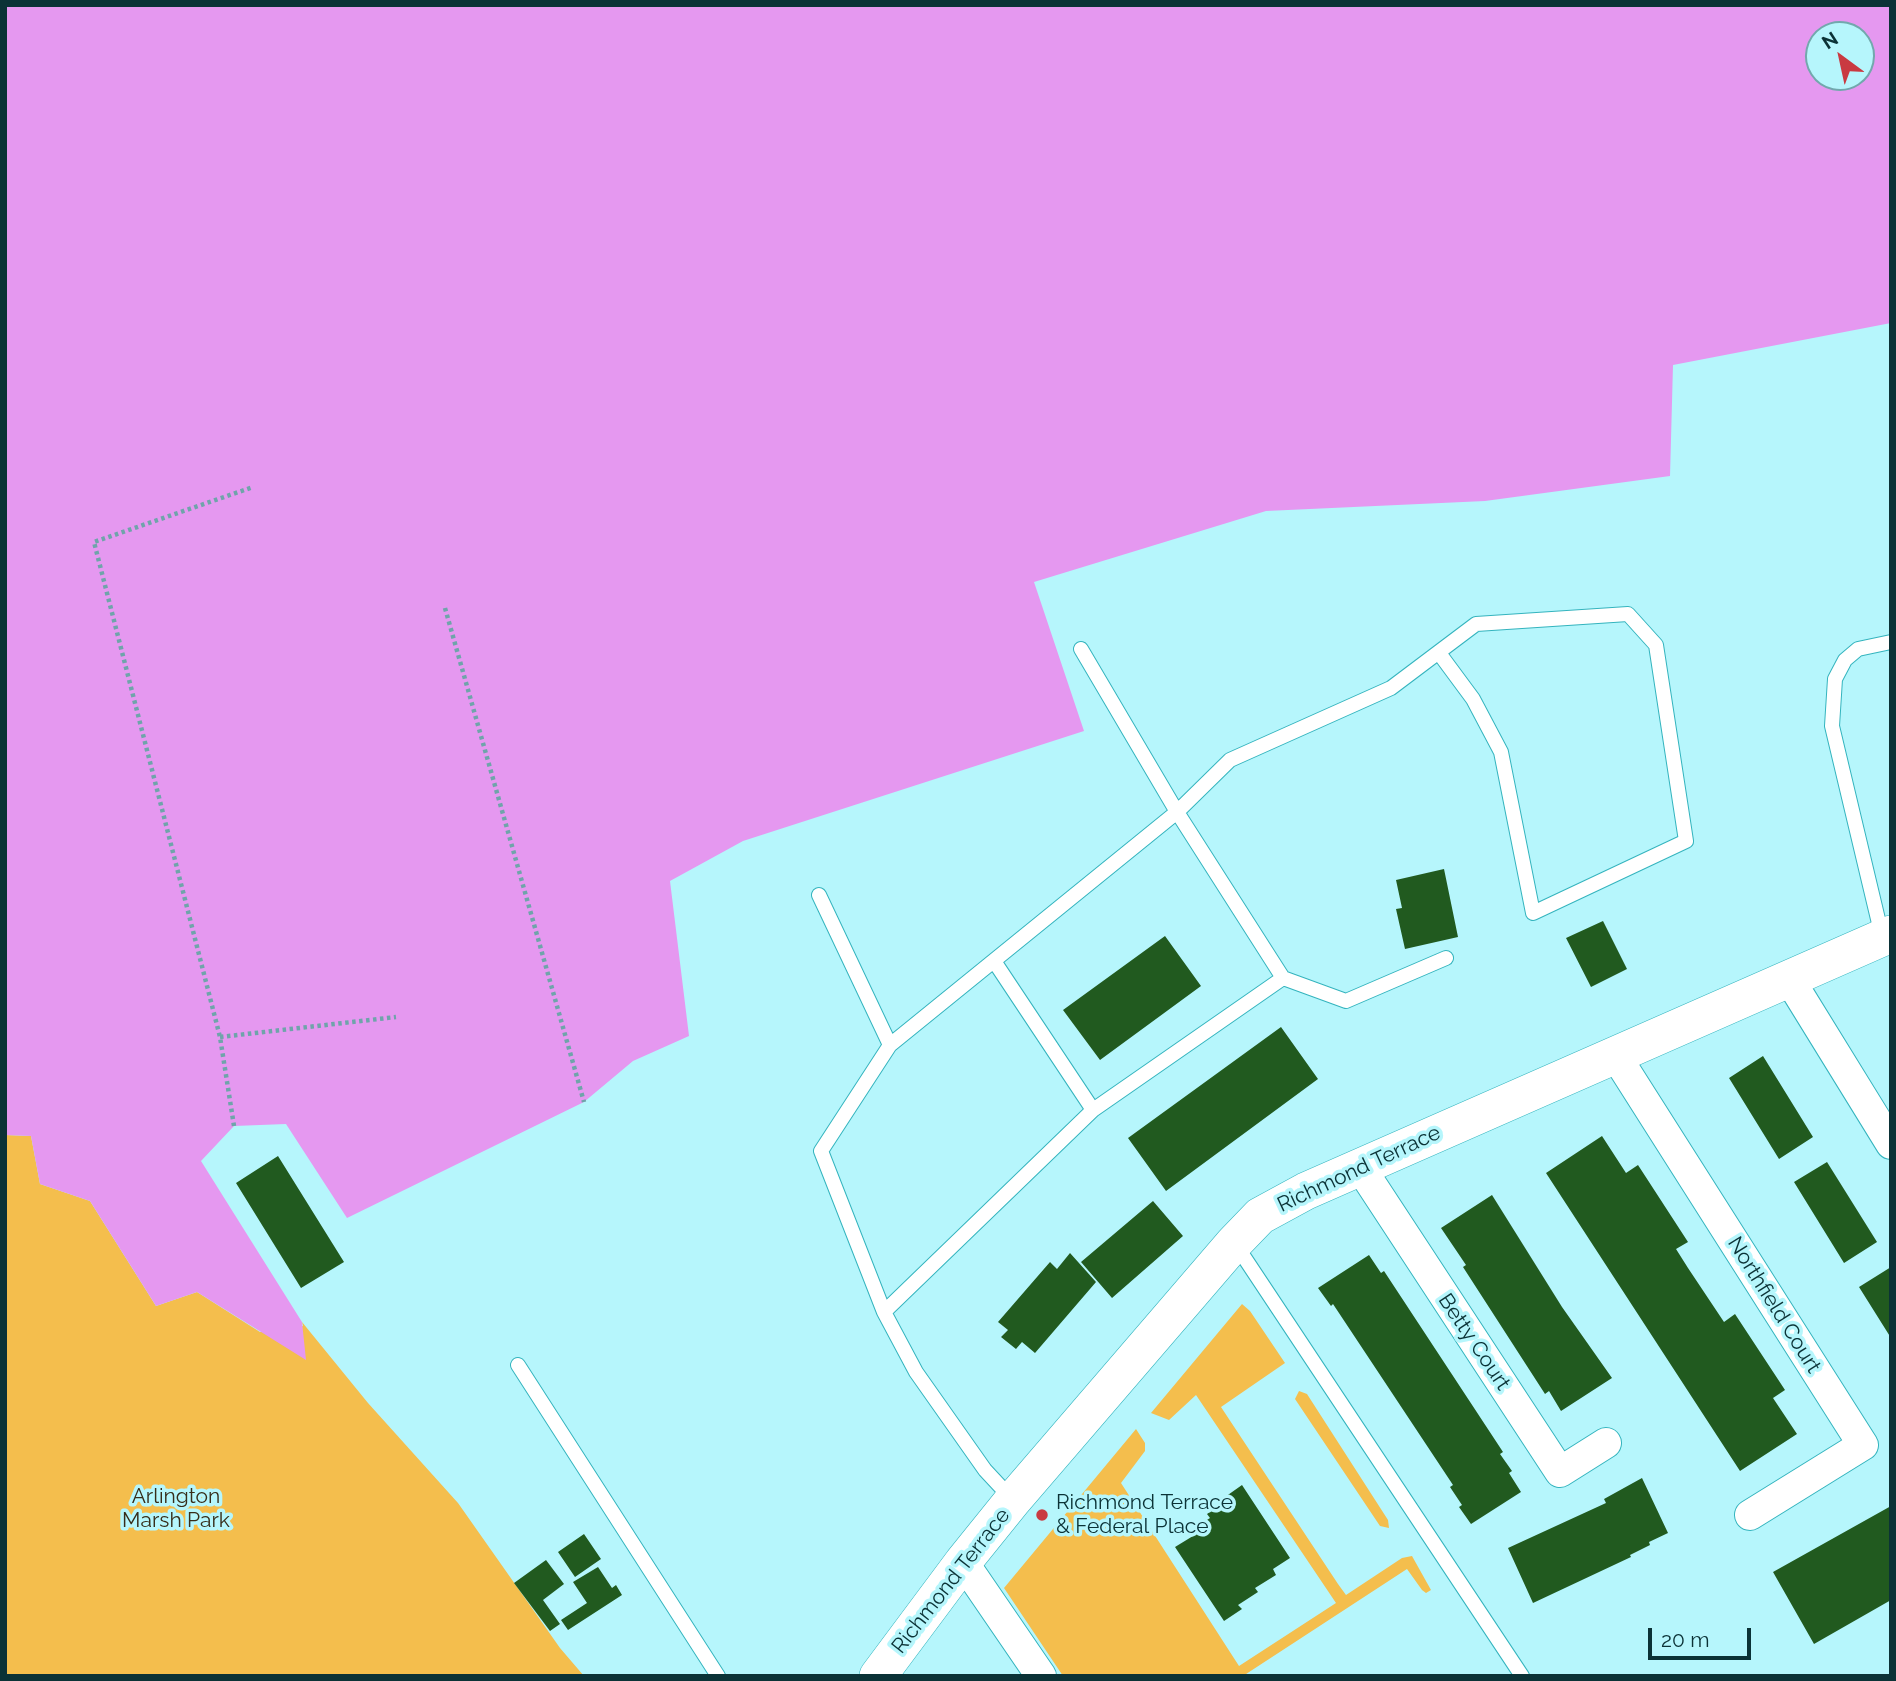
<!DOCTYPE html>
<html>
<head>
<meta charset="utf-8">
<style>
	body { margin:0 }
	#map { position:relative; width:1896px; height:1681px; overflow:hidden; background:#b6f6fc; font-family:Raleway,sans-serif }
	canvas { display:block }
	.frame { position:absolute; inset:0; border:7px solid #0b3236; pointer-events:none }
	.north { position:absolute; left:1805px; top:21px; width:70px; height:70px; box-sizing:border-box; background:#b6f6fc; border:2px solid #72a8ad; border-radius:50%; rotate:327deg; font-size:19px; font-weight:700; line-height:28px; text-align:center; color:#0b3236 }
	.north::after { content:''; display:block; margin:auto; width:24px; height:32px; background:#c93a41; clip-path:polygon(50% 0,100% 100%,50% 72%,0 100%) }
	.scale { position:absolute; left:1648px; top:1628px; width:103px; height:32px; box-sizing:border-box; border:4px solid #0b3236; border-top:0; padding-left:9px; font-size:21px; line-height:24px; white-space:nowrap; color:#0b3236; -webkit-text-stroke:5px #b6f6fc; paint-order:stroke }
</style>
</head>
<body>
<div id="map">
<canvas width="1896" height="1681"></canvas>
<div class="frame"></div>
<div class="north">N</div>
<div class="scale">20 m</div>
</div>
<script>
const context = document.querySelector('canvas').getContext('2d');
context.lineJoin = 'round';
function fillPath(path, color) { context.fillStyle = color; context.fill(path, 'evenodd'); }
const shape = rows => new Path2D(rows.map(r => 'M' + r).join(''));
function trace(path, color, width, dash) { context.strokeStyle = color; context.lineWidth = width; context.lineCap = dash ? 'butt' : 'round'; context.setLineDash(dash || []); context.stroke(path); }
function drawText(font, color, halo, rows, align = 'center') {
  context.font = font + ' Raleway,sans-serif'; context.lineWidth = 7; context.setLineDash([]); context.textBaseline = 'middle'; context.strokeStyle = halo; context.fillStyle = color; for (const [text, x, y, turn = 0] of rows) {
    context.save(); context.translate(x, y); context.rotate((+turn || 0) * Math.PI / 180); context.textAlign = isNaN(turn) ? turn : align; if (halo) context.strokeText(text, 0, 0); context.fillText(text, 0, 0); context.restore();
  }
}
fillPath(shape([
	[5,1135,31,1136,40,1184,90,1201,156,1306,197,1292,260,1332,303,1326,302,1322,368,1403,458,1503,560,1648,584,1676,5,1676],
	[1242,1304,1250,1311,1285,1363,1221,1407,1338,1584,1346,1595,1402,1558,1412,1556,1431,1590,1426,1593,1422,1590,1407,1569,1243,1676,1063,1676,1004,1588,1136,1429,1145,1443,1145,1451,1121,1483,1239,1666,1336,1603,1196,1395,1169,1420,1151,1413],
	[1299,1391,1307,1394,1388,1520,1389,1528,1380,1526,1295,1399]
]), '#f4be4d');
fillPath(shape([
	[5,5,1891,5,1891,323,1673,365,1670,476,1485,501,1266,511,1034,582,1084,731,743,841,670,881,689,1036,633,1061,584,1102,347,1218,286,1124,234,1126,201,1161,302,1322,306,1360,197,1292,156,1306,90,1201,40,1184,31,1136,5,1135],
	[1819,35,1861,35,1861,77,1819,77]
]), '#e598f0');
fillPath(shape([
	[1444,869,1458,937,1405,949,1396,909,1402,908,1396,880],
	[1603,921,1627,969,1591,987,1566,938],
	[1165,936,1201,986,1100,1060,1063,1010],
	[1281,1027,1318,1079,1166,1191,1128,1138],
	[1763,1056,1813,1137,1779,1159,1729,1078],
	[1602,1136,1626,1173,1638,1165,1688,1242,1676,1249,1688,1268,1724,1322,1735,1314,1785,1390,1773,1398,1797,1434,1740,1471,1546,1173],
	[278,1156,344,1262,301,1288,236,1183],
	[1827,1162,1877,1242,1844,1263,1794,1182],
	[1492,1195,1562,1307,1612,1378,1561,1411,1549,1391,1545,1394,1463,1267,1466,1265,1441,1228],
	[1153,1201,1183,1236,1112,1298,1081,1262],
	[1070,1253,1096,1282,1035,1353,1022,1342,1016,1349,1001,1337,1008,1330,998,1322,1050,1262,1057,1269],
	[1369,1255,1381,1273,1384,1271,1503,1452,1500,1454,1512,1471,1509,1473,1521,1492,1471,1524,1459,1507,1462,1505,1450,1487,1453,1485,1333,1304,1331,1306,1318,1288],
	[1891,1267,1891,1338,1859,1287],
	[1642,1478,1668,1533,1649,1542,1650,1545,1630,1555,1631,1557,1533,1603,1508,1548,1606,1503,1604,1499],
	[1242,1485,1290,1558,1273,1569,1276,1575,1255,1588,1258,1592,1238,1605,1242,1609,1224,1621,1175,1547,1193,1536,1190,1531,1210,1518,1207,1514,1227,1500,1225,1497],
	[1891,1506,1891,1600,1814,1644,1773,1572],
	[584,1534,601,1559,575,1577,558,1552],
	[546,1560,564,1584,543,1600,560,1624,550,1631,514,1583],
	[598,1567,612,1588,616,1585,622,1595,568,1630,561,1620,587,1603,573,1582]
]), '#215a1f');
const service = shape([
	[1081,649,1177,812,1283,978,1346,1001,1446,958],
	[819,895,890,1045,821,1151,884,1312],
	[1882,936,1832,726,1835,679,1845,660,1858,649,1891,642],
	[994,961,1093,1110],
	[890,1045,1177,812,1230,760,1391,688,1476,624,1628,614,1656,645,1686,841,1533,913,1501,752,1473,699,1439,653],
	[1236,1245,1522,1676],
	[518,1365,718,1676],
	[1012,1499,985,1470,916,1372,884,1312,1093,1110,1283,978]
]);
const minor = shape([
	[1788,977,1891,1144],
	[1614,1053,1863,1445,1750,1515],
	[1360,1167,1560,1472,1606,1443],
	[963,1562,1041,1676]
]);
const tertiary = shape([
	[878,1676,963,1562,1013,1500,1234,1243,1260,1216,1306,1191,1891,934]
]);
trace(service, '#34b4be', 16);
trace(minor, '#34b4be', 32);
trace(tertiary, '#34b4be', 38);
trace(shape([
	[445,608,584,1102],
	[220,1037,396,1017],
	[234,1126,220,1037,94,542,253,487]
]), '#6fa4aa', 4.5, [3.5, 3.5]);
trace(service, '#fff', 14);
trace(minor, '#fff', 30);
trace(tertiary, '#fff', 37);
for (const [x, y, r, color] of [
	[1042,1515,7,"#c93a41"]
]) { const dot = new Path2D(); dot.arc(x, y, r, 0, 2 * Math.PI); context.fillStyle = color; context.fill(dot); trace(dot, '#b6f6fc', 2.5); }
drawText('21px', '#0b3236', '#b6f6fc', [
	["Richmond Terrace",1359,1169,-25],
	["Northfield Court",1774,1305,58],
	["Betty Court",1474,1342,56],
	["Richmond Terrace",951,1581,-52]
]);
drawText('21px', '#372d1a', '#b6f6fc', [
	["Arlington",176,1497],
	["Marsh Park",176,1521]
]);
drawText('21px', '#0b3236', '#b6f6fc', [
	["Richmond Terrace",1056,1503],
	["& Federal Place",1056,1527]
], 'left');
</script>
</body>
</html>
